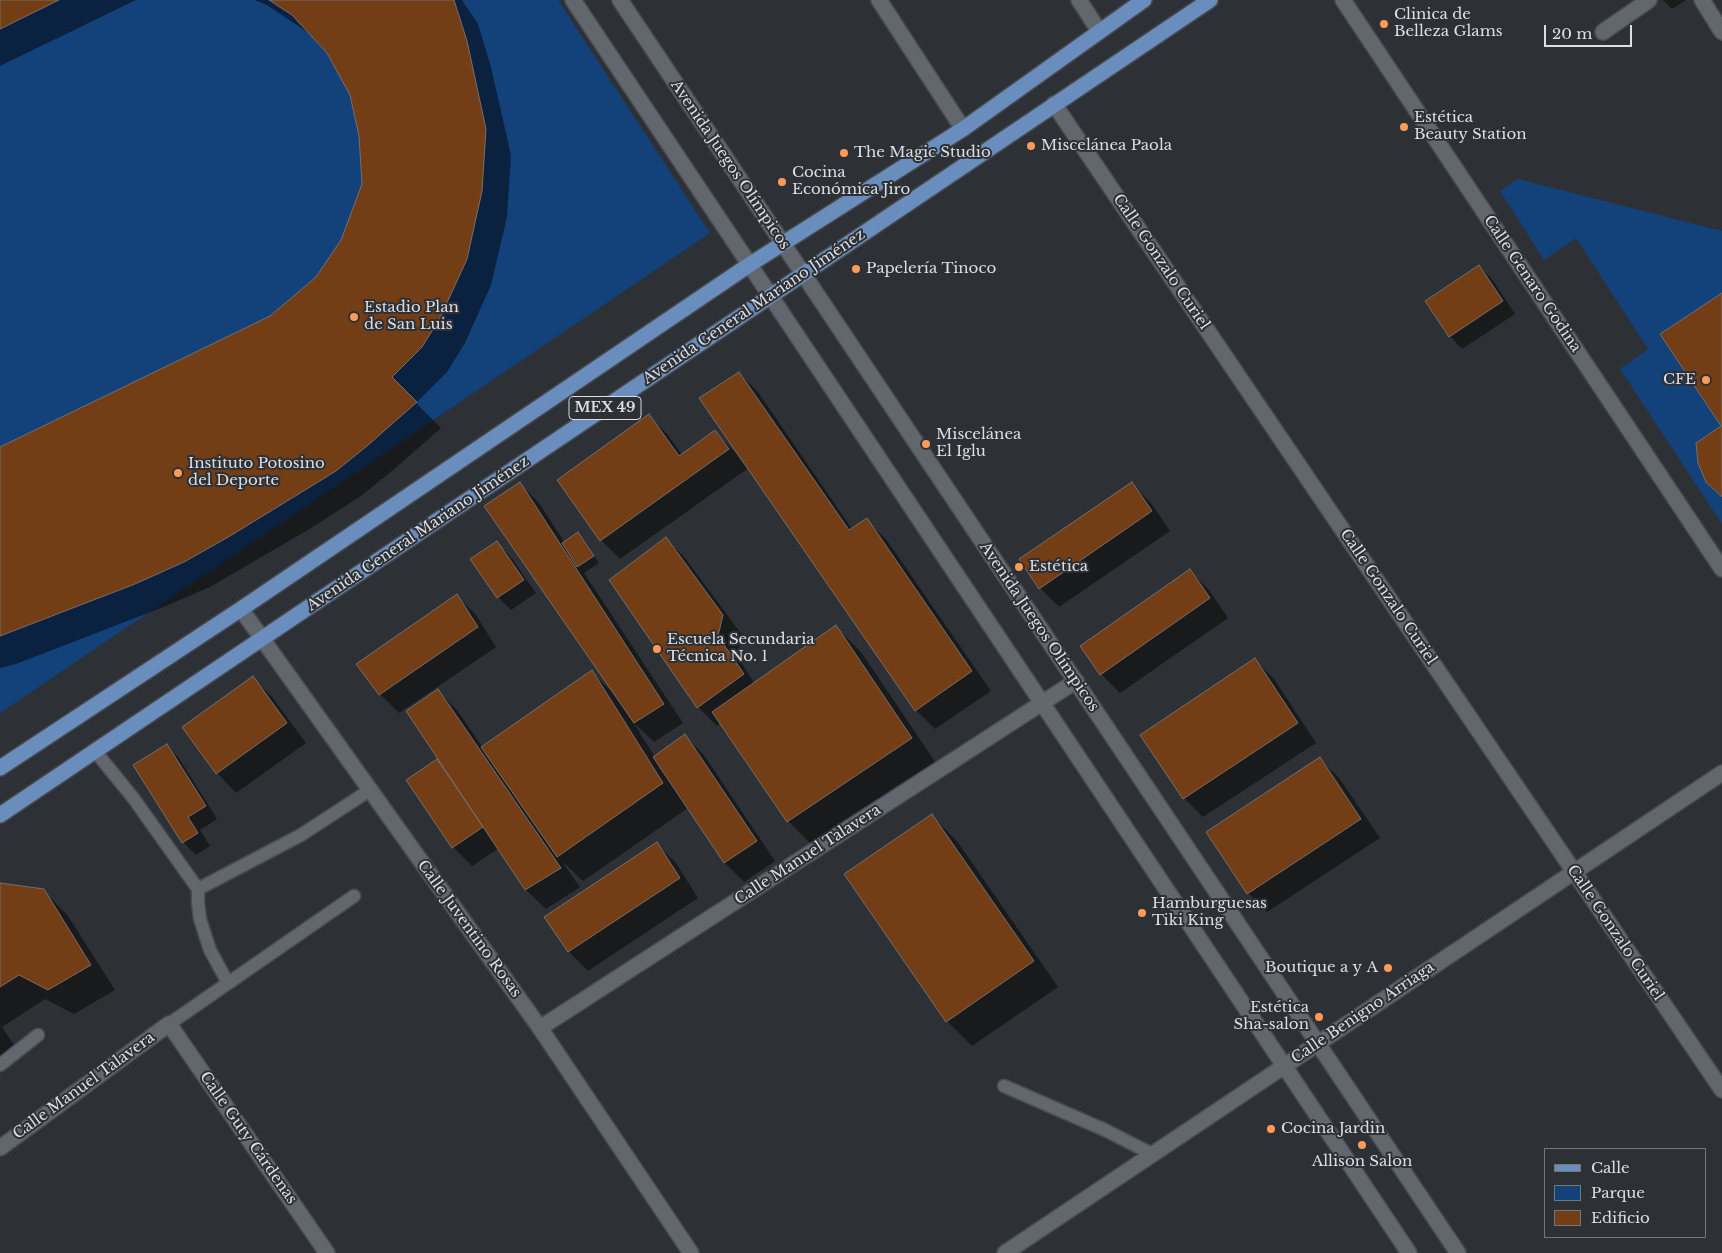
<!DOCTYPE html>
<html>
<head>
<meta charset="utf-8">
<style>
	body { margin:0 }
	#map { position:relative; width:1722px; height:1253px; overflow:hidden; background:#2d3136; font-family:"Libre Baskerville",serif }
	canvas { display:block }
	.legend { position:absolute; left:1544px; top:1148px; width:162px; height:90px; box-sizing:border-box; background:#2d3136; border:1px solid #73767b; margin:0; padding:6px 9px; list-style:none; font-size:15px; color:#dbdee2 }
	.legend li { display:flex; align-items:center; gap:10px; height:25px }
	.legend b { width:25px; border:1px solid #73767b }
	.scale { position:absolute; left:1544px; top:25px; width:88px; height:22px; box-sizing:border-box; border:2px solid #dbdee2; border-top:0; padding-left:6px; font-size:15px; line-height:18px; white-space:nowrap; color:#dbdee2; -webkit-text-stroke:4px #2d3136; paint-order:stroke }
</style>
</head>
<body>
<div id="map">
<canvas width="1722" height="1253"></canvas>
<ul class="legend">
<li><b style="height:6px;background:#698dbd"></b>Calle</li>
<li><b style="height:14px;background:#134179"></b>Parque</li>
<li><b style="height:14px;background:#733e16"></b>Edificio</li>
</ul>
<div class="scale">20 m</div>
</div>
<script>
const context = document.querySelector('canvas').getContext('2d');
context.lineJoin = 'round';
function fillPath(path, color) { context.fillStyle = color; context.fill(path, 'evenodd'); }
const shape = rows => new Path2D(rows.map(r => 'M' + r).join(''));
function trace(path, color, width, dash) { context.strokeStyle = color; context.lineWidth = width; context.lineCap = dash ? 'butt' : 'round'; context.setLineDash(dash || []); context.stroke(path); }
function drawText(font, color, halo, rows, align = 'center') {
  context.font = font + ' "Libre Baskerville",serif'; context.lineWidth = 4; context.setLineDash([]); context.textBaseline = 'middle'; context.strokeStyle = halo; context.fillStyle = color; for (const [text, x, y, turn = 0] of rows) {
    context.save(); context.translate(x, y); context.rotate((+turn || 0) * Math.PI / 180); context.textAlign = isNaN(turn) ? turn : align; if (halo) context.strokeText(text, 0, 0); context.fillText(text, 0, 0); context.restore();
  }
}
fillPath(shape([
	[0,0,558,0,710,233,0,713],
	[1518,179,1722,231,1722,293,1660,334,1721,426,1696,444,1698,463,1706,482,1722,497,1722,524,1620,369,1648,349,1576,238,1544,260,1500,191]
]), '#134179');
fillPath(shape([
	[0,0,136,0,0,66],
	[254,0,462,0,478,24,491,67,511,155,507,217,491,285,465,343,447,372,416,403,441,428,392,471,361,496,311,528,210,587,161,608,16,664,0,668,0,448,271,317,317,278,342,241,363,184,361,135,351,94,328,52,313,36,267,5],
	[1663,0,1686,0,1672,9],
	[1479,266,1492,279,1515,314,1462,349,1450,336],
	[739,373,758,392,852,529,866,520,886,539,991,691,935,729,916,710],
	[649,416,668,435,682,455,715,432,734,451,747,469,620,559,601,540],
	[520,484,539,503,565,543,578,534,584,540,599,563,584,573,683,723,654,742,633,722,655,757,685,736,704,755,775,861,744,882,725,863,688,808,583,881,564,863,563,863,580,887,546,909,526,890,499,848,472,866,453,847,408,781,439,759,438,691,457,710,483,748,592,672,612,692,613,691],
	[1132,484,1151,503,1170,531,1059,607,1040,588],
	[666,539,685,558,742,635,737,656,755,684,836,627,861,652,936,763,813,846,788,821,721,723,717,726,698,707],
	[497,543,510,556,536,593,511,610,498,597],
	[1190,571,1209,590,1228,618,1120,693,1101,674],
	[457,596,476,615,496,647,399,713,380,694],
	[1255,660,1274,679,1316,743,1203,817,1184,798],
	[253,678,272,697,306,743,236,793,217,773,184,728],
	[166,745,179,758,217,819,200,830,210,846,196,855,183,842],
	[1320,759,1339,778,1380,838,1267,912,1248,893],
	[932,816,957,841,1058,987,972,1046,947,1021],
	[657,844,676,863,698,898,588,971,569,952,546,917],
	[0,884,43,890,68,916,115,990,74,1014,45,999,2,1027,17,1050,0,1060]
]), '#0007');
const building = shape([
	[0,0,59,0,0,29,0,0],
	[269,0,454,0,467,41,486,129,482,191,467,259,440,318,422,347,392,377,417,402,367,446,336,471,230,536,184,562,135,584,0,636,0,447,270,316,316,277,341,240,362,184,359,136,350,95,327,53,292,15,269,0],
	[1479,265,1503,301,1449,337,1425,301,1479,265],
	[1722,293,1722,497,1706,482,1698,463,1696,443,1721,426,1660,334,1722,293],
	[739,372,849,530,867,518,972,671,915,711,699,398,739,372],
	[649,414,679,456,715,430,729,449,600,541,557,480,649,414],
	[520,482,664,704,634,723,484,506,520,482],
	[1132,482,1152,511,1039,589,1019,559,1132,482],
	[578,532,594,556,577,567,562,543,578,532],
	[666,537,723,615,718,636,744,674,697,708,609,580,666,537],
	[497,541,524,580,497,598,470,559,497,541],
	[1190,569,1210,598,1100,675,1080,646,1190,569],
	[457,594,478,627,379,695,356,664,457,594],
	[836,625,912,738,787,822,712,712,836,625],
	[1255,658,1298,723,1183,799,1140,735,1255,658],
	[592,670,663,783,557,857,481,747,592,670],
	[253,676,287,723,216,774,182,727,253,676],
	[438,689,561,868,525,890,406,711,438,689],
	[685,734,757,841,724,863,653,757,685,734],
	[167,744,206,806,188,817,198,833,182,843,133,765,167,744],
	[1320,757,1361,819,1247,894,1206,832,1320,757],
	[437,759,483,827,452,848,406,780,437,759],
	[932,814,1034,961,946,1022,844,874,932,814],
	[657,842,680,878,568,952,544,917,657,842],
	[0,883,44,889,91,965,48,990,19,975,0,987,0,883]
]);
fillPath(building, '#733e16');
trace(building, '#756e6a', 1);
const lane = shape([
	[95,751,134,799,198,889,301,835,370,790],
	[198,889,198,902,200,919,210,950,228,983],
	[169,1024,354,896],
	[0,1065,38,1035],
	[1004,1086,1105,1130,1152,1154]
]);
const street = shape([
	[879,0,963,129],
	[1079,0,1099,31],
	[1343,0,1722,569],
	[1702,0,1722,32],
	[1603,32,1649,0],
	[1054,104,1722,1090],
	[241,609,540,1028,691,1253],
	[540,1028,1076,681],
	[0,1148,169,1024,327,1253],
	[1005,1253,1722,773]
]);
const secondary = shape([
	[573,0,1409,1253],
	[620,0,1458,1253]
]);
const primary = shape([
	[0,768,241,609,749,265,963,129,1144,0],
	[0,815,1210,0]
]);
trace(lane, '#484c51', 15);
trace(street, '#484c51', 18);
trace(secondary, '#484c51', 18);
trace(primary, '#484c51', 18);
trace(lane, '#62676d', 12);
trace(street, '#62676d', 15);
trace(secondary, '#62676d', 15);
trace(primary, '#698dbd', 15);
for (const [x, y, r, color] of [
	[1384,24,5,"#fe9c57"],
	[1404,127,5,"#fe9c57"],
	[1031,146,5,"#fe9c57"],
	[844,153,5,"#fe9c57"],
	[782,182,5,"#fe9c57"],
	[856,269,5,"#fe9c57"],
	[354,317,5,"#fe9c57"],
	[1706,380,5,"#fe9c57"],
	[926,444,5,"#fe9c57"],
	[178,473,5,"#fe9c57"],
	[1019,567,5,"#fe9c57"],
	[657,649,5,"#fe9c57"],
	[1142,913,5,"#fe9c57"],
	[1388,968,5,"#fe9c57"],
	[1319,1017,5,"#fe9c57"],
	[1271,1129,5,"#fe9c57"],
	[1362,1145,5,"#fe9c57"]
]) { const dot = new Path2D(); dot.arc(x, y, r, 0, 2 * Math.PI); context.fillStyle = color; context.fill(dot); trace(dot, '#2d3136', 2); }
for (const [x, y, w] of [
	[605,408,72]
]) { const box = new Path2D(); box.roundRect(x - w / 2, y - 11.5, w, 23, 4); context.fillStyle = '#2d3136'; context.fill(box); trace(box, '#dbdee2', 1); }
drawText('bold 14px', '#dbdee2', null, [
	["MEX 49",605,408]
]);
drawText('15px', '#dbdee2', '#2d3136', [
	["Clinica de",1394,15],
	["Belleza Glams",1394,32],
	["Estética",1414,118],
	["Beauty Station",1414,135],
	["Miscelánea Paola",1041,146],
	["The Magic Studio",854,153],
	["Cocina",792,173],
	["Económica Jiro",792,190],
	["Papelería Tinoco",866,269],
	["Estadio Plan",364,308],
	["de San Luis",364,325],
	["CFE",1696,380,"right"],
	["Miscelánea",936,435],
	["El Iglu",936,452],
	["Instituto Potosino",188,464],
	["del Deporte",188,481],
	["Estética",1029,567],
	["Escuela Secundaria",667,640],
	["Técnica No. 1",667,657],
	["Hamburguesas",1152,904],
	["Tiki King",1152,921],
	["Boutique a y A",1378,968,"right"],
	["Estética",1309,1008,"right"],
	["Sha-salon",1309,1025,"right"],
	["Cocina Jardin",1281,1129],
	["Allison Salon",1362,1162,"center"]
], 'left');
drawText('15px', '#dbdee2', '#2d3136', [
	["Avenida Juegos Olímpicos",730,165,56],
	["Calle Gonzalo Curiel",1161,262,56],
	["Calle Genaro Godina",1532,284,56],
	["Avenida General Mariano Jiménez",754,307,-34],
	["Avenida General Mariano Jiménez",418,534,-34],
	["Calle Gonzalo Curiel",1388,597,56],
	["Avenida Juegos Olímpicos",1039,627,56],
	["Calle Manuel Talavera",808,855,-33],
	["Calle Juventino Rosas",469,929,54],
	["Calle Gonzalo Curiel",1615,933,56],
	["Calle Benigno Arriaga",1363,1013,-34],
	["Calle Manuel Talavera",84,1086,-36],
	["Calle Guty Cárdenas",248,1138,55]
]);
</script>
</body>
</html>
